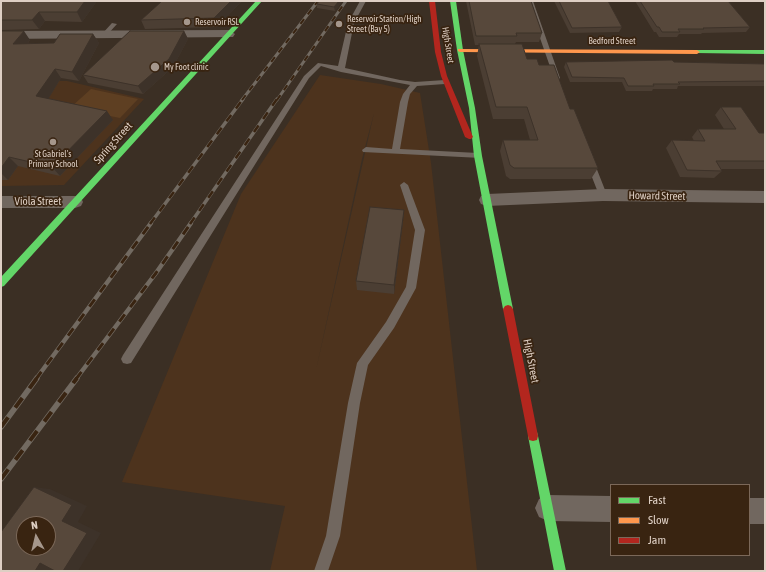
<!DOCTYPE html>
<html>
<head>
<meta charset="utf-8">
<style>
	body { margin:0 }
	#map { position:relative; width:766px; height:572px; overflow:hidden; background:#3b2f24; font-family:"Asap Condensed",sans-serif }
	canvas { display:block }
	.frame { position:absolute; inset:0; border:2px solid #decfc4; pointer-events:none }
	.legend { position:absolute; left:610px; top:484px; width:140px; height:72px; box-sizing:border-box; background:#392411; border:1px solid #7b6859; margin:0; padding:5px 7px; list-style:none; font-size:12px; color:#decfc4 }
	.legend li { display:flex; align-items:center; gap:8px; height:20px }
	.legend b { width:20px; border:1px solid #7b6859 }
	.north { position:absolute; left:16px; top:516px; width:40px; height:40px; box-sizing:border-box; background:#392411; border:1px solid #7b6859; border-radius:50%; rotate:352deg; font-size:11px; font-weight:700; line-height:16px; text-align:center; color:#decfc4 }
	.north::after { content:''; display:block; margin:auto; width:14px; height:18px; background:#a5978c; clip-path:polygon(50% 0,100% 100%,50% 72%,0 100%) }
</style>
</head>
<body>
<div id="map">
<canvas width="766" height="572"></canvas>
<div class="frame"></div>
<ul class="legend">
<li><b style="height:5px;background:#63d668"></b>Fast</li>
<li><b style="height:5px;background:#ff974d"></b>Slow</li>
<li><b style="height:5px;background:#b3261e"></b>Jam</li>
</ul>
<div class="north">N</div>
</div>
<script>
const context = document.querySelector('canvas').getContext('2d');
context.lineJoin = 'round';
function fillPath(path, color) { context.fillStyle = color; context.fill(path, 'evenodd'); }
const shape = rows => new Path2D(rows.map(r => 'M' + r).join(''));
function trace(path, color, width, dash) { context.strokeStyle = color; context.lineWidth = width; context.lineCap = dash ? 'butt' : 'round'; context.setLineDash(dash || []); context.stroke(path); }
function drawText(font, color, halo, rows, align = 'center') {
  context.font = font + ' "Asap Condensed",sans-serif'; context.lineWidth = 3.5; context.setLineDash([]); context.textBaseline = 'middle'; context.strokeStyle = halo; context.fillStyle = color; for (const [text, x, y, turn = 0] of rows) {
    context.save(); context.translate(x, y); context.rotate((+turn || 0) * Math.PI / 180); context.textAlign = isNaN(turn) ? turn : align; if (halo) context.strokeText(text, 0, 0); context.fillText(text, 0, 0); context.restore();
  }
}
fillPath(shape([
	[320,75,381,84,420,93,431,163,477,571,270,571,285,506,122,482,241,194],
	[374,113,316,370,362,159],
	[39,81,67,81,144,99,64,185,1,186,1,88]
]), '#4d331d');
fillPath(shape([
	[91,89,138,99,120,118,70,108]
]), '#5e3f22');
fillPath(shape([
	[360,1,366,1,354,23,345,68,400,80,415,82,445,80,449,82,445,84,417,86,410,94,408,102,400,149,478,153,481,154,481,158,363,152,362,150,366,147,392,149,400,102,403,94,410,85,341,72,321,66,309,78,131,363,127,364,123,363,121,359,123,355,304,76,318,63,338,66,348,23,360,1],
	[527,1,533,1,560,78,559,79,554,78,527,1],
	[112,23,117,24,106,36,102,36,102,34,112,23],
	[590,159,594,162,607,195,606,197,603,198,599,195,586,162,590,159],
	[404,182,408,185,425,230,416,288,394,328,368,365,360,403,340,536,328,571,314,571,326,536,348,403,357,363,386,322,406,287,415,230,400,185,404,182]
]), '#71675f');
fillPath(shape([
	[229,30,235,34,233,37,1,39,1,31,229,30],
	[603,189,765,191,765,203,603,201,487,206,481,204,479,200,481,196,487,194,603,189],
	[1,196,75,196,81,198,83,202,81,206,75,208,1,208,1,196],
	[548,495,611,496,611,522,548,521,539,517,535,508,539,499,548,495],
	[749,498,765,498,765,524,749,524,749,498]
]), '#71675f');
fillPath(shape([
	[256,1,262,1,4,286,1,287,1,277,256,1],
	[450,1,456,1,463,50,475,108,482,156,513,309,511,312,508,313,505,312,503,309,474,156,469,108,457,50,450,1],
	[697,50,765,50,765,54,695,53,694,52,697,50],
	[533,431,537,432,538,436,566,571,554,571,528,436,529,432,533,431]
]), '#63d668');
fillPath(shape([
	[458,49,697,50,700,52,697,54,460,52,458,51,458,49]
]), '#ff974d');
fillPath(shape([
	[429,1,435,1,441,52,447,76,473,137,471,139,469,139,465,137,441,76,435,52,429,1],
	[508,305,511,306,513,309,538,436,537,440,533,441,529,440,528,436,503,309,505,306,508,305]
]), '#b3261e');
const railFar3 = shape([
	[242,100,318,1],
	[277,100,346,1]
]);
const railFar2 = shape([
	[150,224,243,99],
	[190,224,277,99]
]);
const railFar1 = shape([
	[36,379,151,223],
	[76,379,156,273,191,223]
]);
const rail = shape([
	[1,427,37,378],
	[1,479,77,378]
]);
trace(railFar3, '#726a61', 3);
trace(railFar2, '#726a61', 3.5);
trace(railFar1, '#726a61', 4.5);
trace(rail, '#726a61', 5.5);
trace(railFar3, '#392411', 2, [6]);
trace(railFar2, '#392411', 2.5, [8]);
trace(railFar1, '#392411', 3, [9]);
trace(rail, '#392411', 4, [12]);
fillPath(shape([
	[1,1,97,1,82,22,45,21,39,29,1,30],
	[242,1,217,27,145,29,141,20],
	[342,1,335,11,317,8,317,4],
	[466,1,531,1,542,33,539,42,516,42,515,44,527,59,539,65,570,109,598,168,591,179,510,179,506,176,500,151,503,140,530,140,524,119,493,119,477,56,479,45,475,45],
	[554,1,608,1,622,27,619,32,570,33],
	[635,1,728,1,750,27,746,32,702,33,701,34,679,34,677,37,659,37,656,32,654,32],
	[1,31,30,40,28,43,54,43,93,34,99,43,79,81,61,78,48,99,113,120,60,176,18,166,8,180,1,180],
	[184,31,188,39,173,67,143,94,88,83,83,75],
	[566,62,674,62,765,64,765,86,678,86,677,89,653,89,652,91,626,91,622,82,570,82,564,67],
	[721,107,759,133,765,133,765,169,721,169,722,171,714,178,680,177,666,148,672,140,694,141,692,137,698,129,724,129,715,115],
	[404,210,403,221,394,294,357,290,356,281]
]), '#4b3e33');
fillPath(shape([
	[85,1,97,1,82,22,77,12],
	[231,1,242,1,217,27,214,18],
	[339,1,342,1,335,11,334,7],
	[39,12,45,21,39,29,32,20],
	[24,31,30,40,20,53,13,44],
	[184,31,188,39,173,67,143,94,138,86],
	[93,34,99,43,79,81,72,72],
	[55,69,61,78,44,106,36,96],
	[107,111,113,120,60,176,52,167],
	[9,157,18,166,8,180,1,173,1,168],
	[404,210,403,221,394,294,394,285],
	[34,487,50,489,87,506,78,522,101,533,78,571,63,571,62,521],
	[58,562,52,571,35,571,40,563]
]), '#3d3229');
const building = shape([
	[1,1,85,1,77,12,39,12,32,20,1,20,1,1],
	[162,1,231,1,214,18,141,20,162,1],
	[319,1,339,1,334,7,317,4,319,1],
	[469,1,531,1,542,33,516,33,517,36,476,36,469,1],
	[559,1,608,1,622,27,572,28,559,1],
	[640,1,728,1,750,27,703,28,704,29,678,29,680,32,662,32,659,27,657,27,640,1],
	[1,31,24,31,13,44,54,43,60,34,93,34,72,72,55,69,36,96,107,111,52,167,9,157,1,168,1,31],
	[130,31,184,31,169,59,138,86,83,75,130,31],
	[479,44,522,44,527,59,537,59,539,65,554,65,570,109,574,109,598,168,514,168,510,165,503,140,538,140,527,107,496,107,479,44],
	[672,60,674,62,765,64,765,81,678,82,680,84,653,84,654,86,628,86,624,78,572,77,566,62,672,60],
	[721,107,741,107,759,133,765,133,765,161,716,161,722,171,687,170,672,140,705,141,698,129,736,129,721,107],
	[370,207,404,210,394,285,356,281,370,207],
	[34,487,72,505,62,521,87,533,63,571,55,571,40,563,35,571,1,571,1,532,34,487],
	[24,524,48,524,48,548,24,548,24,524]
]);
fillPath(building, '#57483b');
trace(building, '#3d3229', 1);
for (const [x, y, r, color] of [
	[187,22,4,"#a5978c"],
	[339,24,4,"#a5978c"],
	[155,67,5,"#a5978c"],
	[53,142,4,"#a5978c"]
]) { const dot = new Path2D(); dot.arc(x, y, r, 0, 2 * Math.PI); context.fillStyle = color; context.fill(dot); trace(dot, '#392411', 1.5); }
drawText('9px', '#decfc4', '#392411', [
	["Reservoir Station/High",347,19],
	["Street (Bay 5)",347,29],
	["Reservoir RSL",195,22],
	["My Foot clinic",164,67],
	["St Gabriel's",53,154,"center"],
	["Primary School",53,164,"center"]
], 'left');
drawText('9px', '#decfc4', '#392411', [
	["Bedford Street",612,41],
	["High Street",448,45,81]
]);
drawText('11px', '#decfc4', '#392411', [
	["Spring Street",113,143,-48],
	["Howard Street",657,196,1],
	["Viola Street",38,202],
	["High Street",531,361,79]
]);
</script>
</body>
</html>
